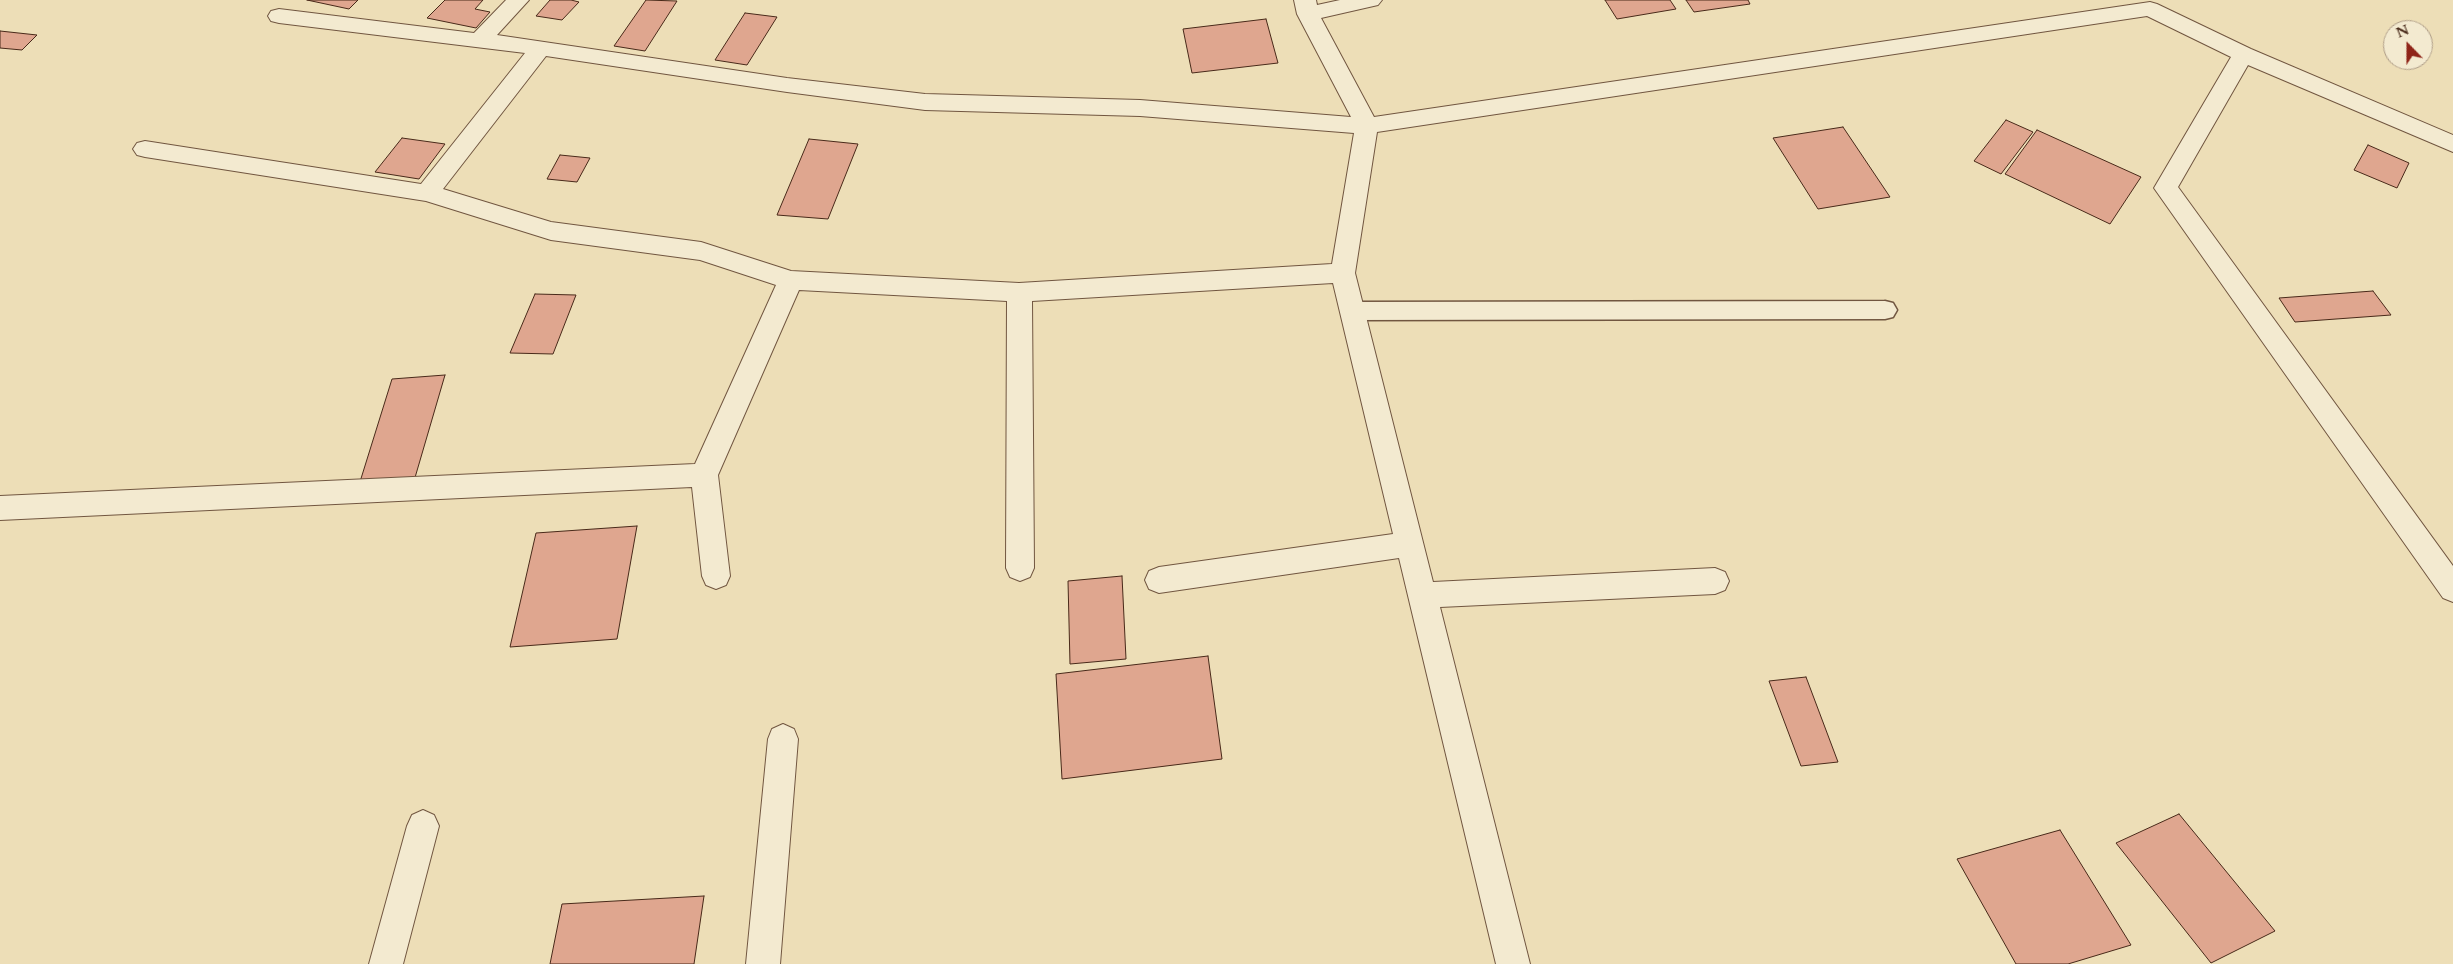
<!DOCTYPE html>
<html>
<head>
<meta charset="utf-8">
<style>
	body { margin:0 }
	#map { position:relative; width:2453px; height:964px; overflow:hidden; background:#eddeb7; font-family:Cardo,serif }
	canvas { display:block }
	.north { position:absolute; left:2383px; top:20px; width:50px; height:50px; box-sizing:border-box; background:#f3ead0; border:1px solid #af9d87; border-radius:50%; rotate:338deg; font-size:14px; font-weight:700; line-height:20px; text-align:center; color:#482919 }
	.north::after { content:''; display:block; margin:auto; width:18px; height:22px; background:#8f2418; clip-path:polygon(50% 0,100% 100%,50% 72%,0 100%) }
</style>
</head>
<body>
<div id="map">
<canvas width="2453" height="964"></canvas>
<div class="north">N</div>
</div>
<script>
const context = document.querySelector('canvas').getContext('2d');
context.lineJoin = 'round';
function fillPath(path, color) { context.fillStyle = color; context.fill(path, 'evenodd'); }
const shape = rows => new Path2D(rows.map(r => 'M' + r).join(''));
function trace(path, color, width, dash) { context.strokeStyle = color; context.lineWidth = width; context.lineCap = dash ? 'butt' : 'round'; context.setLineDash(dash || []); context.stroke(path); }
const building = shape([
	[307,0,358,0,349,9,307,0],
	[445,0,483,0,475,9,490,12,476,28,427,18,445,0],
	[550,0,571,0,579,2,562,20,536,16,550,0],
	[646,0,677,1,645,51,614,46,646,0],
	[1605,0,1670,0,1676,9,1617,19,1605,0],
	[1686,0,1748,0,1750,4,1694,12,1686,0],
	[745,13,777,17,747,65,715,60,745,13],
	[1266,19,1278,63,1192,73,1183,29,1266,19],
	[0,31,37,35,22,50,0,48,0,31],
	[2006,120,2033,132,2001,174,1974,161,2006,120],
	[1843,127,1890,197,1818,209,1773,138,1843,127],
	[2037,130,2141,177,2110,224,2005,174,2037,130],
	[402,138,445,144,419,179,375,172,402,138],
	[809,139,858,144,828,219,777,215,809,139],
	[2368,145,2409,163,2397,188,2354,170,2368,145],
	[560,155,590,158,577,182,547,179,560,155],
	[2373,291,2391,315,2295,322,2279,298,2373,291],
	[535,294,576,295,553,354,510,353,535,294],
	[445,375,414,481,359,485,392,379,445,375],
	[637,526,617,639,510,647,536,533,637,526],
	[1122,576,1126,659,1070,664,1068,581,1122,576],
	[1208,656,1222,759,1062,779,1056,674,1208,656],
	[1806,677,1838,762,1801,766,1769,681,1806,677],
	[2179,814,2275,931,2211,963,2116,843,2179,814],
	[2060,830,2131,945,2068,964,2016,964,1957,859,2060,830],
	[704,896,694,964,550,964,562,904,704,896]
]);
fillPath(building, '#dfa68f');
trace(building, '#482919', 1);
const service = shape([
	[1885,301,1893,303,1897,310,1893,317,1885,319,1353,320,1344,318,1341,311,1344,304,1353,302,1885,301]
]);
const minor = shape([
	[506,0,529,0,497,35,787,78,925,94,1140,100,1351,117,1297,14,1294,0,1316,0,1317,5,1340,0,1382,0,1378,5,1321,18,1374,117,2150,2,2157,4,2251,49,2453,135,2453,152,2248,65,2178,187,2453,566,2453,602,2443,598,2154,188,2231,57,2147,16,1377,132,1355,273,1433,582,1715,568,1725,572,1729,581,1725,590,1715,594,1440,607,1530,964,1496,964,1399,558,1159,593,1149,589,1145,580,1149,571,1159,567,1393,534,1333,283,1032,301,1034,568,1030,577,1020,581,1010,577,1006,568,1007,301,799,290,718,475,730,576,726,585,716,589,706,585,702,576,692,487,0,520,0,496,695,464,776,285,700,260,551,240,426,201,145,157,137,155,133,149,137,143,145,141,421,184,525,53,279,23,271,21,268,16,271,11,279,9,474,33,506,0],
	[546,56,787,92,925,110,1140,116,1354,133,1332,264,1019,283,791,271,701,242,551,222,443,189,546,56],
	[783,724,794,729,798,739,780,964,746,964,768,739,772,729,783,724],
	[423,810,434,815,439,826,403,964,369,964,407,826,412,815,423,810]
]);
trace(service, '#715640', 3);
trace(minor, '#715640', 2);
fillPath(service, '#f3ead0');
fillPath(minor, '#f3ead0');
</script>
</body>
</html>
